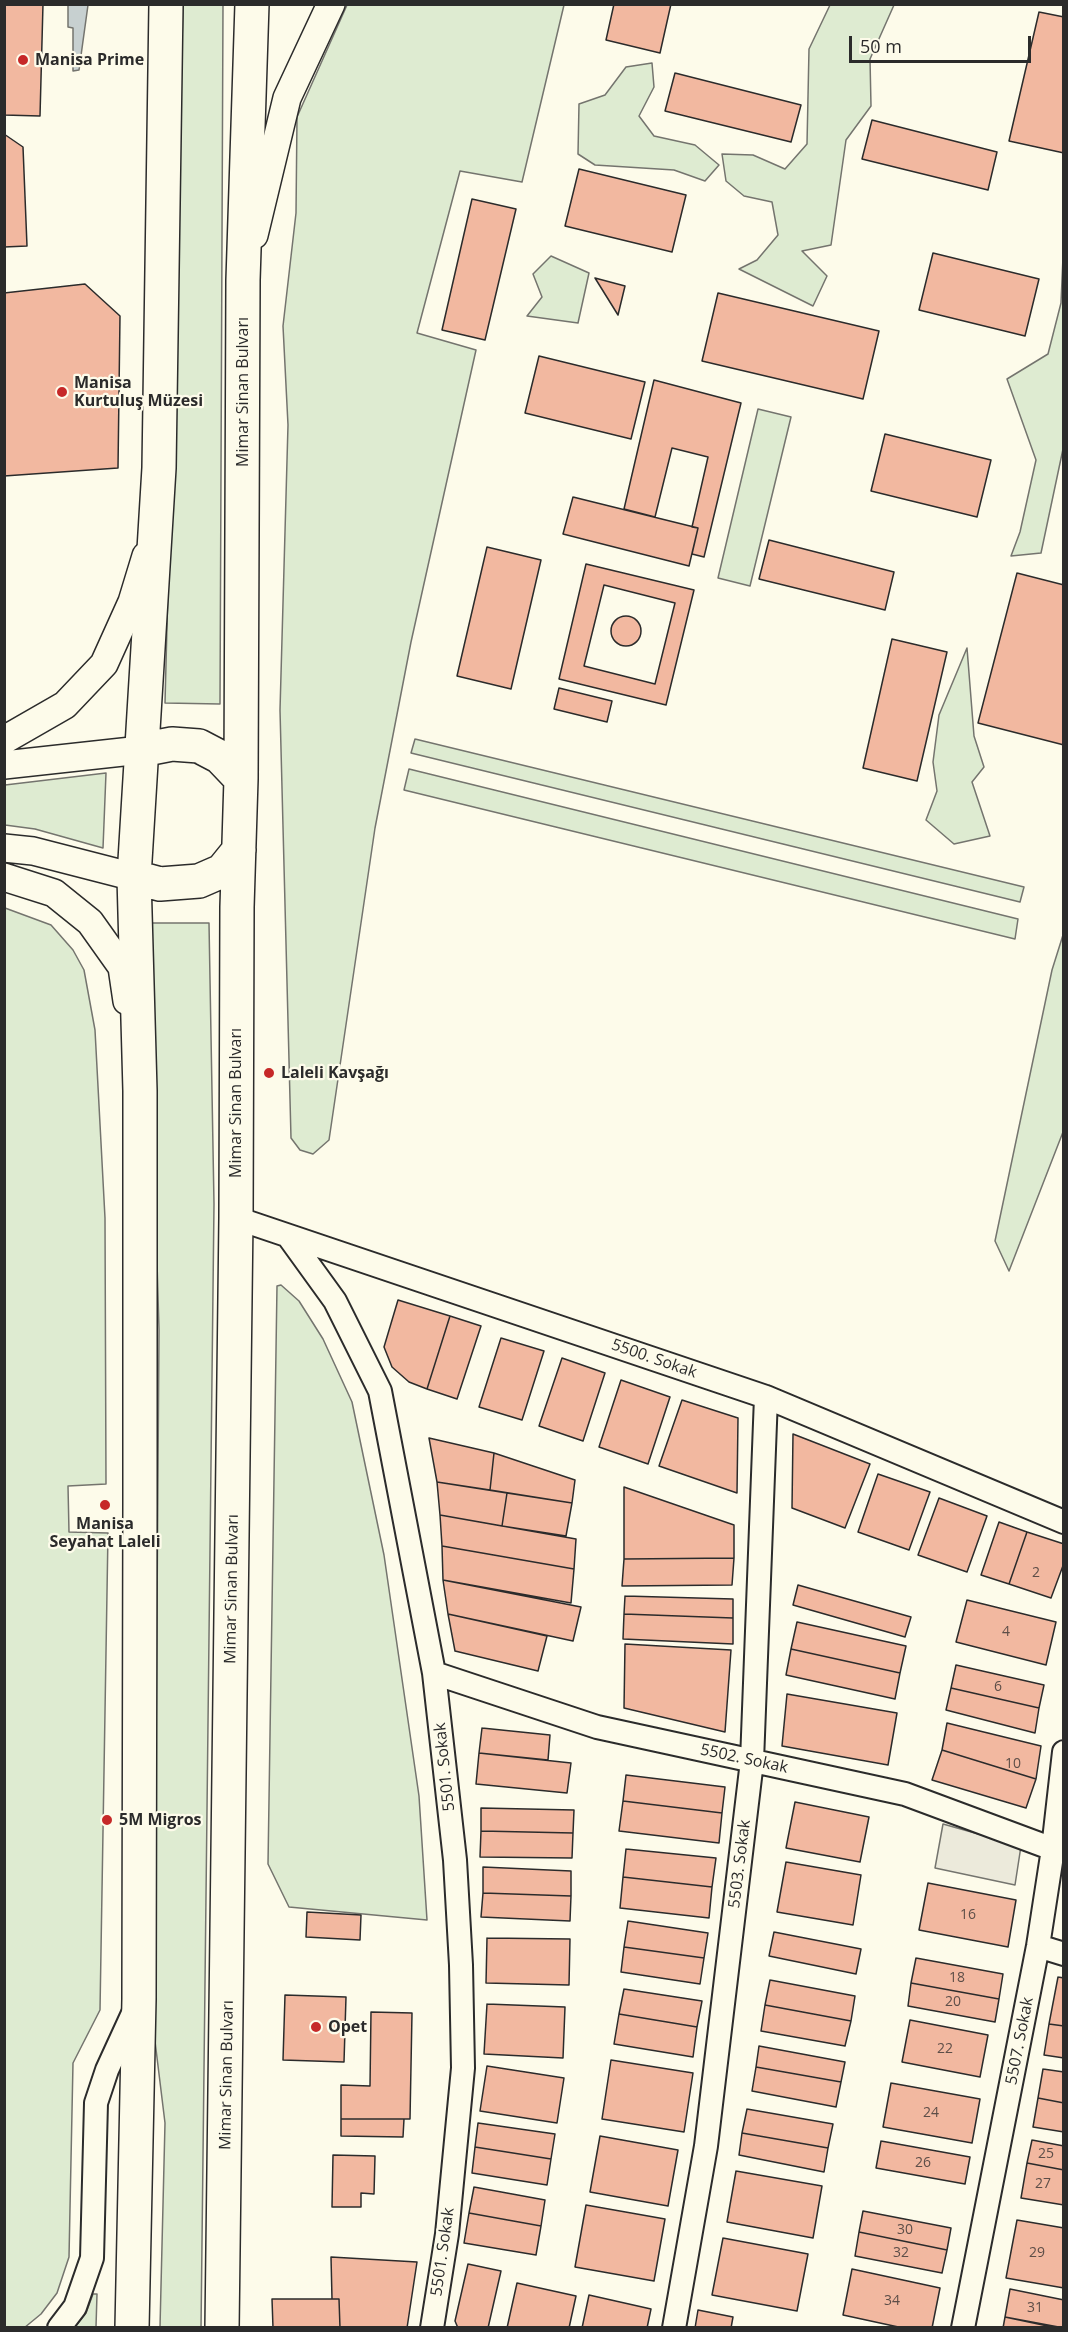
<!DOCTYPE html>
<html>
<head>
<meta charset="utf-8">
<style>
	body { margin:0 }
	#map { position:relative; width:1068px; height:2332px; overflow:hidden; background:#fdfbea; font-family:"Open Sans",sans-serif }
	canvas { display:block }
	.frame { position:absolute; inset:0; border:6px solid #2b2b2b; pointer-events:none }
	.scale { position:absolute; left:849px; top:36px; width:182px; height:27px; box-sizing:border-box; border:3px solid #2b2b2b; border-top:0; padding-left:8px; font-size:18px; line-height:21px; white-space:nowrap; color:#2b2b2b; -webkit-text-stroke:4px #fdfbea; paint-order:stroke }
</style>
</head>
<body>
<div id="map">
<canvas width="1068" height="2332"></canvas>
<div class="frame"></div>
<div class="scale">50 m</div>
</div>
<script>
const context = document.querySelector('canvas').getContext('2d');
context.lineJoin = 'round';
function fillPath(path, color) { context.fillStyle = color; context.fill(path, 'evenodd'); }
const shape = rows => new Path2D(rows.map(r => 'M' + r).join(''));
function trace(path, color, width, dash) { context.strokeStyle = color; context.lineWidth = width; context.lineCap = dash ? 'butt' : 'round'; context.setLineDash(dash || []); context.stroke(path); }
function drawText(font, color, halo, rows, align = 'center') {
  context.font = font + ' "Open Sans",sans-serif'; context.lineWidth = 4.5; context.setLineDash([]); context.textBaseline = 'middle'; context.strokeStyle = halo; context.fillStyle = color; for (const [text, x, y, turn = 0] of rows) {
    context.save(); context.translate(x, y); context.rotate((+turn || 0) * Math.PI / 180); context.textAlign = isNaN(turn) ? turn : align; if (halo) context.strokeText(text, 0, 0); context.fillText(text, 0, 0); context.restore();
  }
}
const green = shape([
	[183,5,223,5,220,704,165,703,183,5],
	[347,5,564,5,522,182,460,171,417,333,476,350,411,642,375,828,329,1140,313,1154,300,1150,291,1138,280,710,288,425,283,326,296,213,297,117,347,5],
	[830,5,894,5,870,59,871,106,846,140,831,245,802,251,827,276,813,306,739,269,757,260,778,235,772,202,744,196,726,181,722,154,753,155,785,169,807,144,809,49,830,5],
	[652,63,654,87,639,116,654,136,695,145,719,165,705,181,674,170,595,165,578,154,579,104,605,95,626,67,652,63],
	[551,256,589,273,578,323,527,316,542,297,533,274,551,256],
	[1063,257,1063,449,1041,553,1011,556,1020,532,1036,460,1007,379,1048,354,1061,303,1063,257],
	[758,409,791,417,750,586,718,578,758,409],
	[967,648,974,736,984,767,972,782,990,836,954,844,926,820,937,791,933,762,939,715,967,648],
	[415,739,1024,887,1020,902,411,753,415,739],
	[409,769,1018,919,1015,939,404,790,409,769],
	[106,773,103,848,35,829,5,825,5,785,106,773],
	[5,908,51,925,73,950,84,970,95,1030,105,1218,106,1484,68,1486,69,1532,108,1533,100,2010,73,2063,69,2257,57,2293,41,2314,24,2328,4,2327,5,908],
	[147,923,209,923,214,1204,201,2328,160,2327,165,2123,154,2033,159,1330,147,923],
	[1063,935,1063,1132,1009,1271,995,1241,1052,970,1063,935],
	[281,1285,299,1301,323,1339,352,1402,384,1555,419,1796,427,1920,289,1907,268,1864,277,1286,281,1285],
	[93,2294,97,2294,96,2327,75,2327,86,2313,93,2294]
]);
fillPath(green, '#deebd1');
trace(green, '#74746e', 1.5);
const parking = shape([
	[943,1824,1021,1846,1015,1885,935,1868,943,1824]
]);
fillPath(parking, '#eceadb');
trace(parking, '#74746e', 1.5);
const water = shape([
	[68,5,88,5,79,70,73,71,73,28,68,27,68,5]
]);
fillPath(water, '#c7d0d0');
trace(water, '#74746e', 1.5);
const building = shape([
	[4,4,43,4,40,116,4,115,4,4],
	[614,4,671,4,660,53,606,40,614,4],
	[1039,12,1064,17,1064,153,1009,141,1039,12],
	[675,73,801,105,791,142,665,111,675,73],
	[872,120,997,152,988,190,862,159,872,120],
	[4,134,23,147,27,246,4,247,4,134],
	[579,169,686,195,672,252,565,226,579,169],
	[472,199,516,209,485,340,442,330,472,199],
	[933,253,1039,279,1025,336,919,310,933,253],
	[595,278,625,286,618,315,595,278],
	[85,284,120,316,118,468,4,476,4,293,85,284],
	[718,293,879,331,863,399,702,361,718,293],
	[539,356,645,382,631,439,525,413,539,356],
	[654,380,741,403,704,557,692,554,698,528,692,527,708,457,672,448,655,517,624,509,654,380],
	[885,434,991,460,977,517,871,491,885,434],
	[573,497,698,528,689,566,563,534,573,497],
	[769,540,894,572,885,610,759,579,769,540],
	[487,547,541,560,511,689,457,676,487,547],
	[586,564,694,590,666,705,559,679,586,564],
	[604,585,675,603,655,684,584,666,604,585],
	[1017,573,1064,585,1064,745,978,723,1017,573],
	'611 631a15 15 0 1 1 30 0a15 15 0 1 1-30 0Z',
	[892,639,947,652,917,781,863,768,892,639],
	[559,688,612,701,607,722,554,709,559,688],
	[398,1300,450,1316,427,1389,409,1382,392,1367,384,1347,398,1300],
	[450,1316,481,1326,457,1399,427,1389,450,1316],
	[501,1338,544,1351,522,1420,479,1407,501,1338],
	[562,1358,605,1373,583,1441,539,1426,562,1358],
	[621,1380,670,1397,648,1464,599,1447,621,1380],
	[682,1400,738,1418,737,1493,659,1466,682,1400],
	[793,1434,870,1464,845,1528,792,1508,793,1434],
	[429,1438,494,1453,490,1490,437,1482,429,1438],
	[494,1453,575,1480,572,1503,490,1490,494,1453],
	[878,1474,930,1492,909,1550,858,1532,878,1474],
	[437,1482,507,1493,502,1526,440,1515,437,1482],
	[624,1487,734,1525,734,1558,624,1559,624,1487],
	[507,1493,572,1503,566,1536,502,1526,507,1493],
	[939,1498,987,1516,967,1572,918,1555,939,1498],
	[440,1515,576,1539,574,1569,442,1546,440,1515],
	[999,1522,1027,1532,1009,1584,981,1575,999,1522],
	[1027,1532,1064,1544,1064,1563,1051,1598,1009,1584,1027,1532],
	[442,1546,574,1569,571,1603,443,1580,442,1546],
	[734,1558,732,1585,622,1586,624,1559,734,1558],
	[443,1580,581,1607,573,1641,448,1614,443,1580],
	[798,1585,911,1617,905,1637,793,1605,798,1585],
	[625,1596,733,1599,733,1618,624,1614,625,1596],
	[967,1600,1056,1622,1046,1665,956,1642,967,1600],
	[448,1614,547,1636,538,1671,455,1651,448,1614],
	[624,1614,733,1618,733,1644,623,1639,624,1614],
	[797,1622,906,1646,900,1673,791,1649,797,1622],
	[625,1644,731,1650,725,1732,624,1708,625,1644],
	[791,1649,900,1673,895,1699,786,1675,791,1649],
	[956,1665,1044,1685,1039,1708,951,1688,956,1665],
	[951,1688,1039,1708,1035,1733,946,1710,951,1688],
	[787,1694,897,1713,888,1765,782,1746,787,1694],
	[947,1723,1041,1746,1036,1779,942,1750,947,1723],
	[482,1728,550,1735,548,1760,479,1753,482,1728],
	[942,1750,1036,1779,1026,1808,932,1780,942,1750],
	[479,1753,571,1763,567,1793,476,1784,479,1753],
	[626,1775,725,1787,722,1813,623,1801,626,1775],
	[623,1801,722,1813,719,1843,619,1831,623,1801],
	[795,1802,869,1817,860,1862,786,1848,795,1802],
	[481,1808,574,1810,573,1833,481,1831,481,1808],
	[481,1831,573,1833,572,1858,480,1857,481,1831],
	[626,1849,716,1858,712,1887,623,1877,626,1849],
	[786,1862,861,1875,853,1925,777,1912,786,1862],
	[483,1867,571,1871,571,1896,483,1893,483,1867],
	[623,1877,712,1887,709,1918,620,1908,623,1877],
	[928,1883,1016,1900,1008,1947,919,1930,928,1883],
	[483,1893,571,1896,570,1921,481,1917,483,1893],
	[307,1912,361,1915,360,1940,306,1937,307,1912],
	[628,1921,708,1933,704,1958,624,1947,628,1921],
	[774,1932,861,1949,856,1974,769,1956,774,1932],
	[487,1938,570,1939,569,1985,486,1983,487,1938],
	[624,1947,704,1958,700,1984,621,1972,624,1947],
	[916,1958,1003,1974,999,1999,911,1983,916,1958],
	[1058,1977,1064,1978,1064,2026,1049,2024,1058,1977],
	[770,1980,855,1996,851,2021,765,2005,770,1980],
	[911,1983,999,1999,995,2022,908,2006,911,1983],
	[624,1989,702,2001,697,2027,619,2014,624,1989],
	[285,1995,346,1997,344,2062,283,2060,285,1995],
	[487,2004,565,2007,563,2058,484,2054,487,2004],
	[765,2005,851,2021,845,2046,761,2031,765,2005],
	[371,2012,412,2013,410,2119,341,2119,341,2085,370,2086,371,2012],
	[619,2014,697,2027,693,2057,614,2044,619,2014],
	[910,2020,988,2035,980,2077,902,2062,910,2020],
	[1049,2024,1064,2026,1064,2058,1044,2055,1049,2024],
	[759,2046,845,2062,841,2082,756,2067,759,2046],
	[611,2060,693,2073,684,2132,602,2119,611,2060],
	[487,2066,564,2078,557,2123,480,2111,487,2066],
	[756,2067,841,2082,836,2107,752,2091,756,2067],
	[1043,2069,1064,2072,1064,2103,1038,2098,1043,2069],
	[891,2083,980,2099,972,2143,883,2127,891,2083],
	[1038,2098,1064,2103,1064,2132,1033,2127,1038,2098],
	[747,2109,833,2124,828,2148,742,2133,747,2109],
	[341,2119,404,2119,403,2137,341,2136,341,2119],
	[478,2123,555,2134,551,2159,475,2147,478,2123],
	[742,2133,828,2148,824,2172,739,2155,742,2133],
	[600,2136,678,2150,668,2206,590,2192,600,2136],
	[1032,2140,1064,2146,1064,2170,1027,2163,1032,2140],
	[881,2141,970,2157,965,2184,876,2168,881,2141],
	[475,2147,551,2159,547,2185,472,2173,475,2147],
	[333,2155,375,2156,374,2194,361,2193,361,2207,332,2207,333,2155],
	[1027,2163,1064,2170,1064,2205,1021,2198,1027,2163],
	[736,2171,822,2186,813,2238,727,2222,736,2171],
	[474,2187,545,2200,541,2226,469,2213,474,2187],
	[586,2205,665,2219,654,2281,575,2267,586,2205],
	[863,2211,951,2228,947,2250,859,2232,863,2211],
	[469,2213,541,2226,536,2255,464,2243,469,2213],
	[1017,2220,1064,2228,1064,2288,1006,2278,1017,2220],
	[859,2232,947,2250,942,2273,855,2256,859,2232],
	[723,2238,808,2254,797,2311,712,2295,723,2238],
	[331,2257,417,2262,407,2328,340,2328,339,2299,332,2299,331,2257],
	[468,2264,501,2271,488,2328,458,2328,455,2321,468,2264],
	[852,2269,940,2288,932,2328,903,2328,843,2315,852,2269],
	[517,2283,576,2296,569,2328,507,2328,517,2283],
	[1010,2289,1064,2300,1064,2328,1005,2317,1010,2289],
	[589,2295,651,2309,647,2328,582,2328,589,2295],
	[272,2299,339,2299,340,2328,273,2328,272,2299],
	[698,2310,733,2317,731,2328,695,2328,698,2310],
	[1005,2317,1057,2328,1003,2328,1005,2317]
]);
fillPath(building, '#f2b8a0');
trace(building, '#2b2b2b', 1.5);
const minor = shape([
	[236,1218,766,1397,1064,1522],
	[288,1236,335,1301,380,1391,434,1673,455,1860,461,1965,463,2068,447,2234,432,2328],
	[434,1673,597,1727,905,1794,1053,1849],
	[1038,1946,1064,1954],
	[59,2328,75,2307,92,2258,96,2103,107,2070,135,2009],
	[674,2328,706,2146,752,1761,766,1397],
	[963,2328,1038,1946,1053,1849,1064,1752]
]);
const tertiary = shape([
	[254,235,287,98,331,4],
	[4,740,65,705,104,664,132,602,146,556],
	[4,765,141,750],
	[4,848,33,851,134,877],
	[4,877,54,893,90,922,122,967,127,1001]
]);
const trunk = shape([
	[141,750,172,744,199,746,220,757,241,779],
	[134,877,160,884,199,881,222,871,239,850],
	[132,2328,139,1999,140,1503,140,1091,134,877,159,468,166,4],
	[222,2328,236,1218,237,907,241,779,243,280,252,4]
]);
trace(minor, '#2b2b2b', 26);
trace(tertiary, '#2b2b2b', 30);
trace(trunk, '#2b2b2b', 36);
trace(minor, '#fdfbea', 22);
trace(tertiary, '#fdfbea', 27);
trace(trunk, '#fdfbea', 33);
for (const [x, y, r, color] of [
	[23,60,6,"#c62828"],
	[62,392,6,"#c62828"],
	[269,1073,6,"#c62828"],
	[105,1505,6,"#c62828"],
	[107,1820,6,"#c62828"],
	[316,2027,6,"#c62828"]
]) { const dot = new Path2D(); dot.arc(x, y, r, 0, 2 * Math.PI); context.fillStyle = color; context.fill(dot); trace(dot, '#fdfbea', 2); }
drawText('14px', '#5d4e48', null, [
	["2",1036,1573],
	["4",1006,1632],
	["6",998,1687],
	["10",1013,1764],
	["16",968,1915],
	["18",957,1978],
	["20",953,2002],
	["22",945,2049],
	["24",931,2113],
	["25",1046,2154],
	["26",923,2163],
	["27",1043,2184],
	["30",905,2230],
	["32",901,2253],
	["29",1037,2253],
	["34",892,2301],
	["31",1035,2308]
]);
drawText('bold 16px', '#2b2b2b', '#fdfbea', [
	["Manisa Prime",35,60],
	["Manisa",74,383],
	["Kurtuluş Müzesi",74,401],
	["Laleli Kavşağı",281,1073],
	["Manisa",105,1524,"center"],
	["Seyahat Laleli",105,1542,"center"],
	["5M Migros",119,1820],
	["Opet",328,2027]
], 'left');
drawText('16px', '#2b2b2b', '#fdfbea', [
	["Mimar Sinan Bulvarı",243,392,-90],
	["Mimar Sinan Bulvarı",236,1103,-90],
	["5500. Sokak",654,1359,19],
	["Mimar Sinan Bulvarı",232,1589,-89],
	["5502. Sokak",744,1759,12],
	["5501. Sokak",445,1767,-96],
	["5503. Sokak",740,1864,-83],
	["5507. Sokak",1020,2041,-79],
	["Mimar Sinan Bulvarı",227,2075,-89],
	["5501. Sokak",443,2252,-82]
]);
</script>
</body>
</html>
